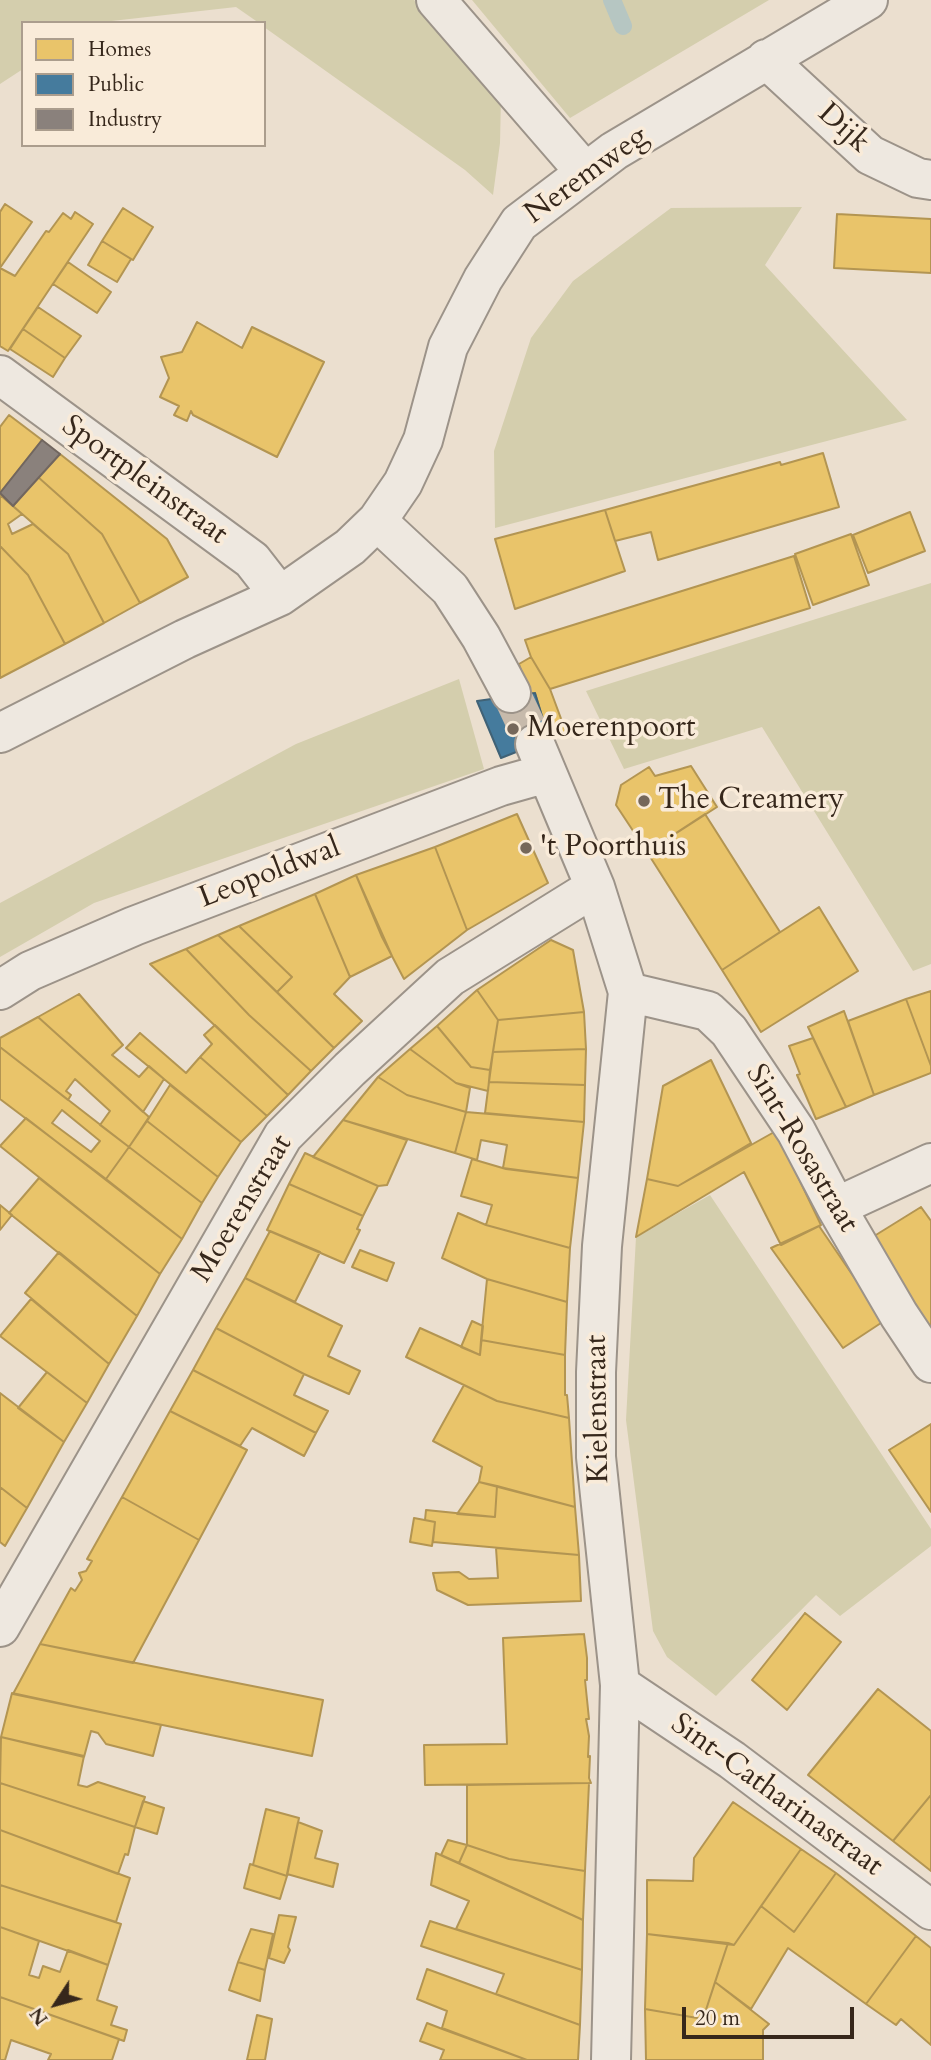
<!DOCTYPE html>
<html>
<head>
<meta charset="utf-8">
<style>
	body { margin:0 }
	#map { position:relative; width:931px; height:2060px; overflow:hidden; background:#ebdfcf; font-family:Cardo,serif }
	canvas { display:block }
	.legend { position:absolute; left:21px; top:21px; width:245px; height:126px; box-sizing:border-box; background:#f9ebd9; border:2px solid #ab9d8d; margin:0; padding:9px 12px; list-style:none; font-size:21px; color:#36271b }
	.legend li { display:flex; align-items:center; gap:14px; height:35px }
	.legend b { width:35px; border:2px solid #ab9d8d }
	.north { position:absolute; left:21px; top:1969px; width:70px; height:70px; -webkit-text-stroke:5px #f9ebd9; paint-order:stroke; rotate:234deg; font-size:19px; font-weight:700; line-height:28px; text-align:center; color:#36271b }
	.north::after { content:''; display:block; margin:auto; width:24px; height:32px; background:#36271b; clip-path:polygon(50% 0,100% 100%,50% 72%,0 100%) }
	.scale { position:absolute; left:682px; top:2007px; width:172px; height:32px; box-sizing:border-box; border:4px solid #36271b; border-top:0; padding-left:9px; font-size:21px; line-height:24px; white-space:nowrap; color:#36271b; -webkit-text-stroke:5px #f9ebd9; paint-order:stroke }
</style>
</head>
<body>
<div id="map">
<canvas width="931" height="2060"></canvas>
<ul class="legend">
<li><b style="height:19px;background:#e9c46a"></b>Homes</li>
<li><b style="height:19px;background:#457b9d"></b>Public</li>
<li><b style="height:19px;background:#8a817c"></b>Industry</li>
</ul>
<div class="north">N</div>
<div class="scale">20 m</div>
</div>
<script>
const context = document.querySelector('canvas').getContext('2d');
context.lineJoin = 'round';
function fillPath(path, color) { context.fillStyle = color; context.fill(path, 'evenodd'); }
const shape = rows => new Path2D(rows.map(r => 'M' + r).join(''));
function trace(path, color, width, dash) { context.strokeStyle = color; context.lineWidth = width; context.lineCap = dash ? 'butt' : 'round'; context.setLineDash(dash || []); context.stroke(path); }
function drawText(font, color, halo, rows, align = 'center') {
  context.font = font + ' Cardo,serif'; context.lineWidth = 7; context.setLineDash([]); context.textBaseline = 'middle'; context.strokeStyle = halo; context.fillStyle = color; for (const [text, x, y, turn = 0] of rows) {
    context.save(); context.translate(x, y); context.rotate((+turn || 0) * Math.PI / 180); context.textAlign = isNaN(turn) ? turn : align; if (halo) context.strokeText(text, 0, 0); context.fillText(text, 0, 0); context.restore();
  }
}
fillPath(shape([
	[0,0,414,0,501,97,500,143,493,195,465,170,264,27,264,23,259,23,236,7,94,23,23,23,23,69,0,84],
	[472,0,769,0,570,118],
	[802,207,765,265,907,420,495,528,494,451,531,338,573,281,671,208],
	[931,583,931,964,913,971,762,727,624,769,586,691],
	[459,679,484,769,94,903,0,957,0,903,296,744],
	[710,1195,931,1529,931,1546,840,1616,816,1595,716,1696,667,1657,653,1631,626,1420,636,1237]
]), '#d4cead');
const homes = shape([
	[5,204,32,222,0,268,0,212,5,204],
	[123,208,153,227,133,260,102,241,123,208],
	[75,212,93,224,8,351,0,346,0,268,15,276,46,231,49,232,63,213,71,219,75,212],
	[837,214,931,219,931,273,834,268,837,214],
	[102,241,131,259,117,282,88,265,102,241],
	[68,262,111,292,97,313,53,284,68,262],
	[38,307,81,336,65,358,23,329,38,307],
	[197,322,242,348,252,327,324,362,277,457,193,415,191,411,187,421,174,415,179,406,160,397,169,378,161,357,182,352,197,322],
	[23,329,65,358,53,377,10,349,23,329],
	[9,415,42,440,0,493,0,427,9,415],
	[823,453,839,507,658,560,651,532,615,541,605,510,780,462,781,465,823,453],
	[60,454,167,539,188,577,140,603,102,534,38,477,60,454],
	[38,477,102,534,140,603,104,623,68,554,13,506,38,477],
	[0,495,22,514,8,524,12,534,33,524,68,554,104,623,65,644,28,575,0,546,0,495],
	[605,510,625,571,515,609,495,539,605,510],
	[910,512,925,551,868,573,853,535,910,512],
	[851,534,869,585,813,605,795,554,851,534],
	[0,546,28,575,65,644,0,678,0,546],
	[794,556,810,608,550,689,531,657,525,640,794,556],
	[531,657,550,689,566,732,549,739,535,693,529,695,519,664,531,657],
	[691,766,717,807,647,852,616,805,621,785,649,767,655,776,691,766],
	[517,814,548,883,467,930,435,847,517,814],
	[705,814,780,932,722,970,647,852,705,814],
	[435,847,467,930,404,979,382,937,356,875,435,847],
	[356,875,392,956,350,977,315,894,356,875],
	[315,894,350,977,334,994,362,1021,334,1048,277,992,292,977,239,926,315,894],
	[819,907,858,971,761,1032,722,970,819,907],
	[239,926,292,977,277,992,218,935,239,926],
	[218,935,334,1048,311,1071,249,1015,186,949,218,935],
	[551,940,573,950,584,1012,498,1020,477,990,551,940],
	[186,949,249,1015,311,1071,288,1095,150,964,186,949],
	[477,990,498,1020,490,1070,471,1067,437,1026,477,990],
	[931,991,931,1066,906,999,931,991],
	[79,994,123,1045,112,1055,139,1077,149,1066,164,1079,143,1112,38,1017,79,994],
	[906,999,931,1066,931,1073,874,1095,848,1021,906,999],
	[844,1011,874,1095,846,1107,808,1027,844,1011],
	[584,1012,586,1049,493,1052,498,1020,584,1012],
	[38,1017,149,1117,129,1147,100,1125,110,1111,75,1079,66,1091,71,1095,68,1100,0,1047,0,1038,38,1017],
	[215,1025,288,1095,267,1116,200,1057,212,1044,204,1035,215,1025],
	[437,1026,471,1067,490,1070,488,1091,456,1083,410,1049,437,1026],
	[140,1033,186,1073,200,1057,267,1116,241,1142,126,1048,140,1033],
	[813,1038,846,1107,816,1119,797,1075,800,1074,789,1046,813,1038],
	[0,1047,129,1147,106,1179,0,1099,0,1047],
	[62,1110,100,1141,91,1152,52,1123,62,1110],
	[410,1049,456,1083,470,1088,466,1112,407,1095,378,1077,410,1049],
	[586,1049,585,1085,489,1082,493,1052,586,1049],
	[711,1060,751,1143,678,1186,647,1179,663,1086,711,1060],
	[378,1077,407,1095,466,1112,455,1153,343,1120,378,1077],
	[489,1082,585,1085,584,1122,485,1113,489,1082],
	[170,1085,241,1142,218,1177,147,1121,170,1085],
	[466,1112,584,1122,578,1178,503,1168,507,1145,481,1140,477,1160,455,1153,466,1112],
	[26,1118,182,1239,160,1274,0,1146,26,1118],
	[343,1120,407,1140,387,1185,378,1186,313,1157,343,1120],
	[147,1121,218,1177,202,1203,129,1147,147,1121],
	[776,1131,821,1225,781,1245,744,1172,636,1237,647,1179,678,1186,776,1131],
	[129,1147,202,1203,182,1239,106,1179,129,1147],
	[305,1153,378,1186,363,1216,289,1184,305,1153],
	[472,1159,506,1169,578,1178,570,1248,486,1225,492,1205,461,1196,472,1159],
	[39,1178,160,1274,137,1316,9,1213,39,1178],
	[289,1184,363,1216,357,1229,360,1230,344,1263,267,1230,289,1184],
	[0,1205,12,1215,0,1230,0,1205],
	[921,1207,931,1221,931,1329,871,1238,921,1207],
	[458,1213,486,1225,570,1248,567,1302,487,1279,442,1258,458,1213],
	[819,1226,884,1321,843,1348,771,1248,819,1226],
	[270,1231,320,1252,295,1302,245,1278,270,1231],
	[360,1250,394,1263,387,1281,352,1267,360,1250],
	[59,1252,137,1316,109,1364,25,1293,59,1252],
	[245,1278,342,1326,328,1356,360,1371,349,1394,304,1374,216,1328,245,1278],
	[487,1279,567,1302,565,1355,481,1340,487,1279],
	[31,1299,109,1364,87,1403,0,1336,31,1299],
	[472,1321,483,1326,480,1355,461,1347,472,1321],
	[216,1328,304,1374,294,1395,328,1411,316,1433,193,1370,216,1328],
	[420,1328,480,1355,481,1340,565,1355,565,1395,567,1395,569,1418,497,1401,406,1357,420,1328],
	[193,1370,316,1433,304,1456,252,1428,240,1446,170,1411,193,1370],
	[47,1372,87,1403,64,1442,18,1408,47,1372],
	[464,1385,497,1401,569,1418,575,1507,479,1482,482,1467,433,1441,464,1385],
	[0,1393,64,1442,27,1508,0,1487,0,1393],
	[170,1411,247,1450,199,1540,122,1497,170,1411],
	[931,1424,931,1512,889,1450,931,1424],
	[479,1482,497,1486,495,1517,457,1514,479,1482],
	[497,1486,575,1507,579,1555,433,1542,435,1522,425,1520,426,1510,495,1517,497,1486],
	[0,1487,27,1508,5,1546,0,1542,0,1487],
	[122,1497,199,1540,133,1663,40,1644,71,1588,75,1591,82,1580,79,1573,86,1571,92,1561,87,1559,122,1497],
	[414,1518,435,1522,432,1546,410,1542,414,1518],
	[496,1548,579,1555,581,1601,468,1605,437,1590,433,1573,459,1572,469,1579,498,1578,496,1548],
	[805,1613,841,1642,787,1710,752,1680,805,1613],
	[584,1634,587,1658,587,1680,585,1680,589,1719,586,1719,589,1736,588,1757,590,1756,589,1778,591,1783,425,1785,424,1745,507,1744,503,1638,584,1634],
	[40,1644,323,1700,312,1756,13,1694,40,1644],
	[878,1689,931,1731,931,1795,893,1841,808,1775,878,1689],
	[12,1693,161,1725,153,1756,106,1744,98,1733,91,1731,84,1757,1,1737,12,1693],
	[1,1737,84,1756,78,1785,87,1787,98,1782,145,1797,135,1827,0,1783,1,1737],
	[0,1783,135,1827,128,1855,125,1854,118,1874,0,1830,0,1783],
	[589,1783,585,1871,509,1859,467,1845,467,1785,589,1783],
	[931,1795,931,1871,893,1841,931,1795],
	[143,1801,164,1808,157,1834,135,1827,143,1801],
	[733,1802,801,1849,734,1945,647,1934,647,1880,693,1881,694,1858,733,1802],
	[266,1809,299,1818,287,1876,253,1865,266,1809],
	[298,1822,322,1831,315,1858,338,1864,333,1887,287,1874,298,1822],
	[0,1830,130,1878,116,1922,0,1885,0,1830],
	[448,1840,467,1845,459,1863,441,1855,448,1840],
	[467,1845,509,1859,585,1871,583,1920,459,1863,467,1845],
	[801,1849,836,1873,794,1932,761,1906,801,1849],
	[436,1853,583,1920,582,1970,456,1929,469,1901,431,1885,436,1853],
	[250,1864,287,1876,280,1899,244,1888,250,1864],
	[836,1873,916,1936,866,2004,788,1948,751,2009,715,1982,728,1943,734,1945,761,1906,794,1932,836,1873],
	[0,1885,121,1924,108,1965,0,1927,0,1885],
	[279,1915,296,1917,288,1947,290,1950,284,1963,269,1958,279,1915],
	[430,1921,582,1970,580,2025,496,1994,504,1974,421,1946,430,1921],
	[0,1927,39,1941,29,1975,39,1978,43,1966,60,1972,68,1950,108,1965,97,2000,117,2007,111,2025,127,2030,124,2041,0,1997,0,1927],
	[251,1929,273,1934,265,1970,238,1962,251,1929],
	[647,1934,728,1943,703,2019,645,2009,647,1934],
	[916,1936,931,1948,931,2045,901,2019,896,2025,866,2004,916,1936],
	[238,1962,265,1970,260,2001,229,1990,238,1962],
	[427,1969,580,2025,578,2060,527,2060,442,2028,447,2011,417,1999,427,1969],
	[715,1982,769,2024,763,2030,763,2060,646,2060,645,2009,703,2019,715,1982],
	[0,1997,119,2039,112,2060,48,2060,51,2054,11,2040,5,2060,0,2060,0,1997],
	[257,2015,272,2019,265,2060,247,2060,257,2015],
	[427,2023,445,2030,527,2060,440,2060,444,2050,420,2041,427,2023]
]);
fillPath(homes, '#e9c46a');
trace(homes, '#b39552', 2);
const public = shape([
	[535,693,549,739,501,758,477,701,535,693]
]);
fillPath(public, '#457b9d');
trace(public, '#406276', 2);
const industry = shape([
	[42,440,60,454,13,506,0,493,42,440]
]);
fillPath(industry, '#8a817c');
trace(industry, '#71665f', 2);
trace(shape([
	[612,0,623,26]
]), '#b6c6c2', 18);
trace(shape([
	[511,693,535,744]
]), '#c7baab', 38, [38, 19]);
const minor = shape([
	[436,0,585,172],
	[766,59,870,155,918,178,931,180],
	[0,375,252,560,280,596],
	[377,521,450,589,481,637,511,693],
	[0,733,185,639,280,596,350,547,377,521,403,483,423,440,448,347,483,279,519,223,614,151,868,0],
	[535,744,595,887,628,992,602,1246,596,1372,596,1457,620,1685,611,2060],
	[0,990,30,971,134,926,501,786,547,773],
	[628,992,708,1011,729,1031,796,1131,836,1207,899,1315,931,1363],
	[836,1207,931,1163],
	[0,1627,283,1136,350,1069,450,977,595,887],
	[620,1685,732,1760,931,1910]
]);
trace(minor, '#9c9389', 42);
trace(minor, '#eee8e0', 38);
for (const [x, y, r, color] of [
	[513,729,7,"#75675a"],
	[644,801,7,"#75675a"],
	[526,848,7,"#75675a"]
]) { const dot = new Path2D(); dot.arc(x, y, r, 0, 2 * Math.PI); context.fillStyle = color; context.fill(dot); trace(dot, '#f9ebd9', 2.5); }
drawText('30px', '#36271b', '#f9ebd9', [
	["Dijk",843,129,42],
	["Neremweg",587,176,-36],
	["Sportpleinstraat",144,481,36],
	["Leopoldwal",270,874,-21],
	["Sint-Rosastraat",801,1149,59],
	["Moerenstraat",243,1209,-59],
	["Kielenstraat",599,1409,-91],
	["Sint-Catharinastraat",776,1796,36]
]);
drawText('30px', '#36271b', '#f9ebd9', [
	["Moerenpoort",527,729],
	["The Creamery",658,801],
	["'t Poorthuis",540,848]
], 'left');
</script>
</body>
</html>
